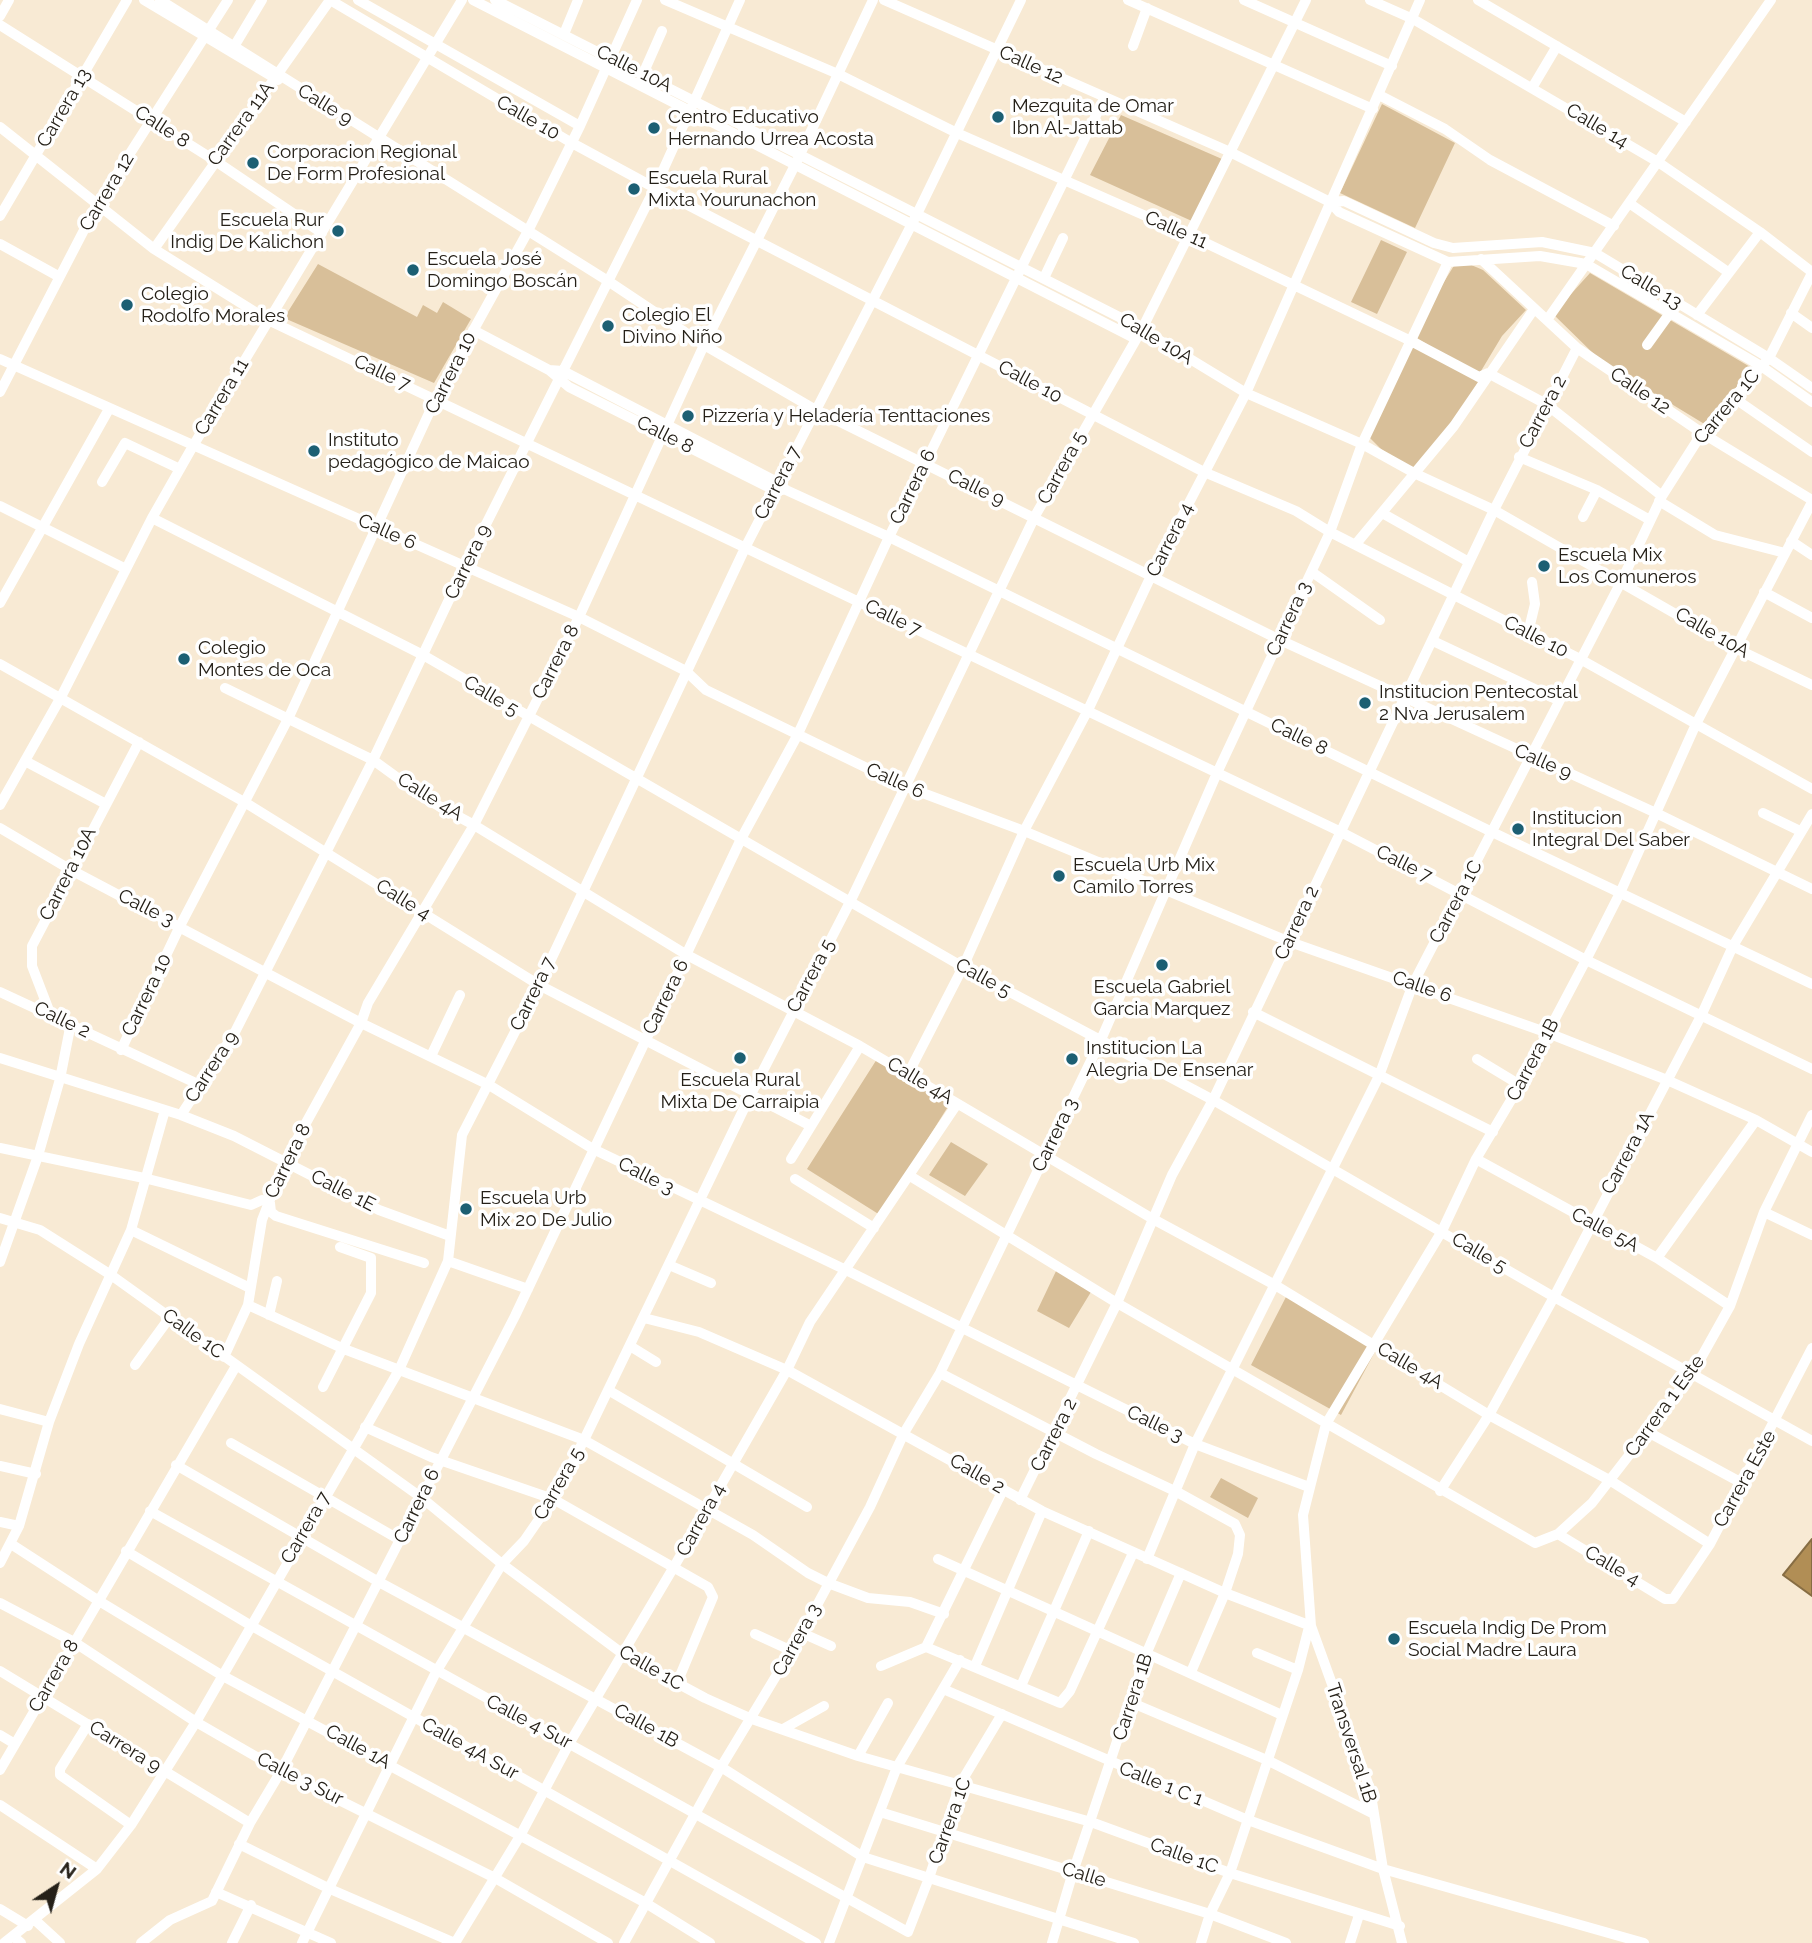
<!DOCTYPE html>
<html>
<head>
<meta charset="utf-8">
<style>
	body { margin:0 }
	#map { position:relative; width:1812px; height:1943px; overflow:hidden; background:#f8ead4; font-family:Raleway,sans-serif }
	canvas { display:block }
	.north { position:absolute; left:21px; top:1852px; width:70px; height:70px; -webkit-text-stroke:5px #fff; paint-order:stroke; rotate:36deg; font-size:19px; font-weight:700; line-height:28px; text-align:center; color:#252018 }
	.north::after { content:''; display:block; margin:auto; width:24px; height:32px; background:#252018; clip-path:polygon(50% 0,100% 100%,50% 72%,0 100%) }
</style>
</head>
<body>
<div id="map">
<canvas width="1812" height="1943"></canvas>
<div class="north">N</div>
</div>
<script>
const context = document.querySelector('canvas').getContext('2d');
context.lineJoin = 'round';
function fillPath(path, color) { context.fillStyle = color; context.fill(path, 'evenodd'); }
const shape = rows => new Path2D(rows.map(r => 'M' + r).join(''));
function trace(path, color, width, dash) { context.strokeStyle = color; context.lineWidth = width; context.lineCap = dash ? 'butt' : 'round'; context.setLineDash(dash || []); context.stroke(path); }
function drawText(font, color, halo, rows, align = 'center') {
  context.font = font + ' Raleway,sans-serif'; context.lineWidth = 7; context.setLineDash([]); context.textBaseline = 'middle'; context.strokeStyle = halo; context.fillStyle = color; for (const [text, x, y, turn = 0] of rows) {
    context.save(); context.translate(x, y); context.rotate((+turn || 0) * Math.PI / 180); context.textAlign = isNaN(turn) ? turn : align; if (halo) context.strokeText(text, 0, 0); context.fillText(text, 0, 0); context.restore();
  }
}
fillPath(shape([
	[1382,104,1455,143,1415,228,1340,193],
	[1121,115,1222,159,1194,222,1090,175],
	[1381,240,1407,252,1377,314,1351,302],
	[318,264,417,317,423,305,437,313,443,302,471,319,434,383,284,318],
	[1455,264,1469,264,1483,270,1526,310,1502,336,1478,376,1417,338,1434,298],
	[1590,273,1752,368,1706,425,1601,361,1553,314],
	[1413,344,1480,379,1453,423,1415,472,1381,449,1369,437],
	[877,1059,949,1105,880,1215,807,1169],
	[951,1142,988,1164,965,1196,929,1175],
	[1057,1269,1094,1287,1069,1328,1037,1311],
	[1287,1295,1377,1348,1341,1415,1251,1365],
	[1221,1478,1258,1498,1248,1518,1210,1497]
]), '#d8bf99');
const water = shape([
	[1812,1539,1812,1596,1783,1575,1812,1539]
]);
fillPath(water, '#b18e55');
trace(water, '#876d43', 2);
trace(shape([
	[144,0,278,80],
	[160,0,608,281,704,345,816,410,1280,640,1656,813,1812,889],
	[330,0,572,143,655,188,1204,472,1296,511,1330,532,1580,659,1812,789],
	[358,0,580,126],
	[473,0,1136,339],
	[495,0,1131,323,1246,393,1362,444,1416,474,1494,510,1735,648,1812,685],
	[665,0,838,74,957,133,1189,235,1411,341,1479,377,1488,373,1546,404,1662,496],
	[884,0,1228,151,1330,202,1339,212,1448,262,1540,256,1586,264,1761,366,1812,402],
	[1128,0,1373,109],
	[1244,0,1392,66],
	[1370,0,1413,19,1658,162,1760,232,1812,272],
	[1478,0,1686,122],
	[0,16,9,0],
	[0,25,214,160,322,233],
	[564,34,578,0],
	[235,45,262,0],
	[1133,46,1147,8],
	[643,74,662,31],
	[1532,88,1557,46],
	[1379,95,1445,129,1490,160,1614,226],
	[0,127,154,249,268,320,1339,831,1586,960,1812,1069],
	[1330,202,1344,201,1434,243,1453,248,1542,242,1595,253,1769,358,1812,388],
	[1629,203,1728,272],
	[0,216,127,0],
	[0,244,58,276],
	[154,249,330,0],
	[1481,259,1577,348,1702,433,1812,500],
	[1044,278,1063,238],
	[1791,313,1812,328],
	[1697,315,1760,232],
	[1547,320,1771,0],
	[473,330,549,370,569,387,766,486,782,490],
	[1647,345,1670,313],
	[0,359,579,617,686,671,706,690,904,786,1024,831,1290,942,1548,1033,1667,1080,1756,1120,1812,1152],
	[549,370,563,371,779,483,786,490,889,537,1492,832,1812,984],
	[0,392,97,205,228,0],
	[1734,398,1812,452],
	[1519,457,1597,490,1650,520],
	[102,482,125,443,180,469],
	[1659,501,1715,535,1785,553],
	[0,506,126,569],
	[1382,513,1469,562],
	[1583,517,1597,490],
	[152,518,423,655,963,967,1213,1100,1554,1297,1812,1441],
	[1791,541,1812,555],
	[1355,545,1454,426,1534,309],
	[1312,572,1380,620],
	[1764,592,1812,618],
	[0,603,109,409],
	[1528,633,1535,604,1532,582],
	[1433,641,1558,700],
	[0,664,246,803,539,985,811,1126],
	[225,688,373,760,428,800,474,825,687,955,860,1046,1153,1219,1275,1285,1489,1415,1611,1481,1710,1544],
	[25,761,104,803],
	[0,805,61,697,152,518,193,446,462,0],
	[1763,813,1800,831],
	[0,828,71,870,361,1023,489,1085,593,1149,846,1270,1195,1444,1309,1487],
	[0,992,200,1085],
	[1253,1012,1493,1132],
	[50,1013,32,966,32,946,139,742],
	[121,1050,180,926,288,719,436,398,527,233,580,126,637,0],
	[431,1056,460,995],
	[0,1058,181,1115,234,1136,379,1210,450,1236],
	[1477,1059,1520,1085],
	[908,1074,963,967,1024,831,1088,710,1151,576,1246,393,1420,0],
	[181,1115,235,1032,373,760,465,566,655,188,740,0],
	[0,1148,144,1178,251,1205,262,1200,270,1203,271,1212,276,1216,424,1263],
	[791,1159,860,1046],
	[1476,1159,1657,1258,1730,1306],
	[910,1176,1117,1303,1535,1543,1558,1534,1592,1503,1692,1374,1730,1306,1764,1212,1812,1115],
	[795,1179,874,1228],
	[1764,1212,1812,1235],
	[0,1218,40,1230,111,1275,422,1498,502,1564,623,1654,705,1698,752,1719,858,1756,1091,1822,1230,1873,1400,1926],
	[131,1230,250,1288],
	[1657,1258,1756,1120],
	[448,1261,528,1289],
	[0,1262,38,1156,60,1079,71,1023],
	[669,1265,711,1283],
	[248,1305,344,1349,584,1440,753,1535,808,1573,828,1583,868,1598,910,1602,944,1614],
	[269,1315,277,1281],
	[644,1318,699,1332,787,1370,1042,1511,1225,1593,1311,1626],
	[630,1346,656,1362],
	[224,1357,248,1305,262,1220,285,1161,361,1023,368,1003,474,825,579,617,704,345,795,165,873,0],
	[135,1365,170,1317],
	[940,1373,1096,1454,1177,1492,1235,1524,1240,1535,1238,1554,1225,1593,1191,1672],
	[323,1387,371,1293,371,1258,340,1247],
	[608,1390,807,1507],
	[0,1409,49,1422],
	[365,1427,431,1457,553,1499,708,1587,713,1597,677,1683],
	[1646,1431,1740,1482],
	[231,1443,400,1540],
	[176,1465,379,1582,721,1767,863,1857,1134,1943],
	[0,1466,36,1474],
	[1440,1491,1489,1415,1554,1297,1701,1016,1733,946,1812,814],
	[1020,1500,1117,1303,1172,1175,1213,1100,1494,510,1577,348],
	[150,1511,908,1932,929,1878,960,1784,1002,1714],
	[0,1522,19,1526],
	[1558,1534,1665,1599,1673,1599,1710,1544,1812,1348],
	[11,1544,99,1601,223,1676,644,1902,710,1943],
	[126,1551,250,1625,816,1943],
	[938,1559,1282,1715],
	[1147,1559,1195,1444,1379,1076,1413,984,1622,580,1662,496,1702,433,1769,358,1812,273],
	[0,1563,19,1526,49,1422,79,1344,131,1230,165,1110],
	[0,1603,74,1642,196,1722,281,1771,495,1878,608,1943],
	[802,1633,831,1646],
	[755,1634,792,1651],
	[926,1647,1060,1703,1070,1691,1133,1553],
	[1257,1653,1298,1670],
	[881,1666,926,1647,1003,1490],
	[975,1666,1042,1511],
	[0,1671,250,1823],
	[1021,1686,1089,1531],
	[943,1689,1248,1820,1383,1869,1644,1943],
	[1130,1702,1267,1760,1374,1814],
	[88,1724,60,1769,60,1775,131,1825],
	[783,1729,824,1706],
	[0,1735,15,1744],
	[858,1756,888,1703],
	[0,1770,236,1366],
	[0,1805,97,1869],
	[880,1812,1210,1914,1286,1943],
	[239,1844,330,1889,455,1943,520,1836,569,1744,675,1565,787,1370,810,1322,957,1104],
	[216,1892,331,1943],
	[0,1909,28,1926],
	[36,1921,60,1943],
	[13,1936,21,1943],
	[4,1943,97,1869,131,1825,196,1722,399,1370,448,1261,462,1135,539,985,746,546,917,214,1021,0],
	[141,1943,170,1920,212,1901,250,1823,281,1771,515,1316,741,839,797,736,889,537,1105,97],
	[232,1943,251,1905],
	[302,1943,436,1672,502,1564,524,1541,553,1499,584,1440,751,1094,850,902,1035,516,1142,329,1306,0],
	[624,1943,721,1767,802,1633,870,1507,904,1433,940,1373,1100,1042,1217,773,1330,532,1362,444,1448,262],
	[829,1943,897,1767,960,1660],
	[1052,1943,1073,1872,1147,1652,1181,1573],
	[1201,1943,1210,1914,1230,1873,1298,1670,1309,1627],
	[1350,1943,1359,1915],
	[1402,1943,1383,1869,1370,1789,1311,1626,1303,1515,1326,1424,1442,1231,1476,1159,1520,1085,1586,960,1620,893,1696,724,1812,502]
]), '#fff', 10);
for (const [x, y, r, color] of [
	[998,117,7,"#1c5f73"],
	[654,128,7,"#1c5f73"],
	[253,163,7,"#1c5f73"],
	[634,189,7,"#1c5f73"],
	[338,231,7,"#1c5f73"],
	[413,270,7,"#1c5f73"],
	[127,305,7,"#1c5f73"],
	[608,326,7,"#1c5f73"],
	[688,416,7,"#1c5f73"],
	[314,451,7,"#1c5f73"],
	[1544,566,7,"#1c5f73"],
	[184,659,7,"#1c5f73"],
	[1365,703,7,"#1c5f73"],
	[1518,829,7,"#1c5f73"],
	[1059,876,7,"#1c5f73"],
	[1162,965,7,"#1c5f73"],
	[740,1058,7,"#1c5f73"],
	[1072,1059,7,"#1c5f73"],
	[466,1209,7,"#1c5f73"],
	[1394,1639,7,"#1c5f73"]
]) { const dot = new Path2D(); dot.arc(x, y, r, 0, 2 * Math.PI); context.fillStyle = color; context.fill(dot); trace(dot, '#fff', 2.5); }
drawText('19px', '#252018', '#fff', [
	["Calle 12",1031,65,24],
	["Calle 10A",634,69,27],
	["Calle 9",325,105,32],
	["Carrera 13",64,108,-60],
	["Calle 10",528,118,30],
	["Carrera 11A",241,124,-54],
	["Calle 14",1597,126,31],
	["Calle 8",162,127,33],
	["Carrera 12",107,192,-59],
	["Calle 11",1176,230,24],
	["Calle 13",1651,287,31],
	["Calle 10A",1156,339,31],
	["Calle 7",382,373,25],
	["Carrera 10",451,373,-63],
	["Calle 10",1030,382,28],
	["Calle 12",1640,391,34],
	["Carrera 11",222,397,-59],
	["Carrera 1C",1727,407,-50],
	["Carrera 2",1543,412,-62],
	["Calle 8",665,435,27],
	["Carrera 5",1062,468,-61],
	["Carrera 7",778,483,-63],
	["Carrera 6",913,487,-64],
	["Calle 9",976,488,26],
	["Calle 6",387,532,24],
	["Carrera 4",1170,540,-63],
	["Carrera 9",468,562,-64],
	["Calle 7",893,618,26],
	["Carrera 3",1289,619,-65],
	["Calle 10A",1712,633,30],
	["Calle 10",1536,637,27],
	["Carrera 8",556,662,-63],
	["Calle 5",491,696,31],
	["Calle 8",1299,737,26],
	["Calle 9",1543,762,24],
	["Calle 6",895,781,24],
	["Calle 4A",430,797,32],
	["Calle 7",1404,864,27],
	["Carrera 10A",68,874,-63],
	["Calle 4",403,900,32],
	["Carrera 1C",1456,902,-62],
	["Calle 3",146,908,27],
	["Carrera 2",1297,923,-65],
	["Carrera 5",811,976,-62],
	["Calle 5",983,978,29],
	["Calle 6",1422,987,19],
	["Carrera 7",533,994,-64],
	["Carrera 10",147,995,-64],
	["Carrera 6",666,997,-64],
	["Calle 2",62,1020,26],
	["Carrera 1B",1533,1060,-62],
	["Carrera 9",212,1067,-57],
	["Calle 4A",920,1081,31],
	["Carrera 3",1055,1135,-64],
	["Carrera 1A",1628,1153,-62],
	["Carrera 8",288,1161,-64],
	["Calle 3",646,1176,27],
	["Calle 1E",343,1191,27],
	["Calle 5A",1605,1230,28],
	["Calle 5",1479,1253,31],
	["Calle 1C",193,1334,36],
	["Calle 4A",1410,1366,31],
	["Carrera 1 Este",1665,1406,-54],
	["Calle 3",1155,1424,26],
	["Carrera 2",1054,1435,-63],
	["Calle 2",977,1474,30],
	["Carrera Este",1745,1479,-61],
	["Carrera 5",559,1484,-60],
	["Carrera 6",417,1506,-64],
	["Carrera 4",701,1520,-61],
	["Carrera 7",306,1528,-60],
	["Calle 4",1612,1566,31],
	["Carrera 3",797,1640,-61],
	["Calle 1C",651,1668,30],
	["Carrera 8",54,1676,-60],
	["Carrera 1B",1133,1697,-72],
	["Calle 4 Sur",529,1722,28],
	["Calle 1B",646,1726,29],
	["Transversal 1B",1351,1743,72],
	["Carrera 9",125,1747,32],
	["Calle 1A",358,1747,29],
	["Calle 4A Sur",470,1749,29],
	["Calle 3 Sur",300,1779,27],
	["Calle 1 C 1",1161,1784,22],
	["Carrera 1C",950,1821,-70],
	["Calle 1C",1184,1856,20],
	["Calle",1084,1875,17]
]);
drawText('19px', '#252018', '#fff', [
	["Mezquita de Omar",1012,106],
	["Ibn Al-Jattab",1012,128],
	["Centro Educativo",668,117],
	["Hernando Urrea Acosta",668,139],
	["Corporacion Regional",267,152],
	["De Form Profesional",267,174],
	["Escuela Rural",648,178],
	["Mixta Yourunachon",648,200],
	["Escuela Rur",324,220,"right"],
	["Indig De Kalichon",324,242,"right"],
	["Escuela José",427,259],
	["Domingo Boscán",427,281],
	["Colegio",141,294],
	["Rodolfo Morales",141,316],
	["Colegio El",622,315],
	["Divino Niño",622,337],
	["Pizzería y Heladería Tenttaciones",702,416],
	["Instituto",328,440],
	["pedagógico de Maicao",328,462],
	["Escuela Mix",1558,555],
	["Los Comuneros",1558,577],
	["Colegio",198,648],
	["Montes de Oca",198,670],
	["Institucion Pentecostal",1379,692],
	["2 Nva Jerusalem",1379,714],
	["Institucion",1532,818],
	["Integral Del Saber",1532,840],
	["Escuela Urb Mix",1073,865],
	["Camilo Torres",1073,887],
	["Escuela Gabriel",1162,987,"center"],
	["Garcia Marquez",1162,1009,"center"],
	["Institucion La",1086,1048],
	["Alegria De Ensenar",1086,1070],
	["Escuela Rural",740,1080,"center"],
	["Mixta De Carraipia",740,1102,"center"],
	["Escuela Urb",480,1198],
	["Mix 20 De Julio",480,1220],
	["Escuela Indig De Prom",1408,1628],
	["Social Madre Laura",1408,1650]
], 'left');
</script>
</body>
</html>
